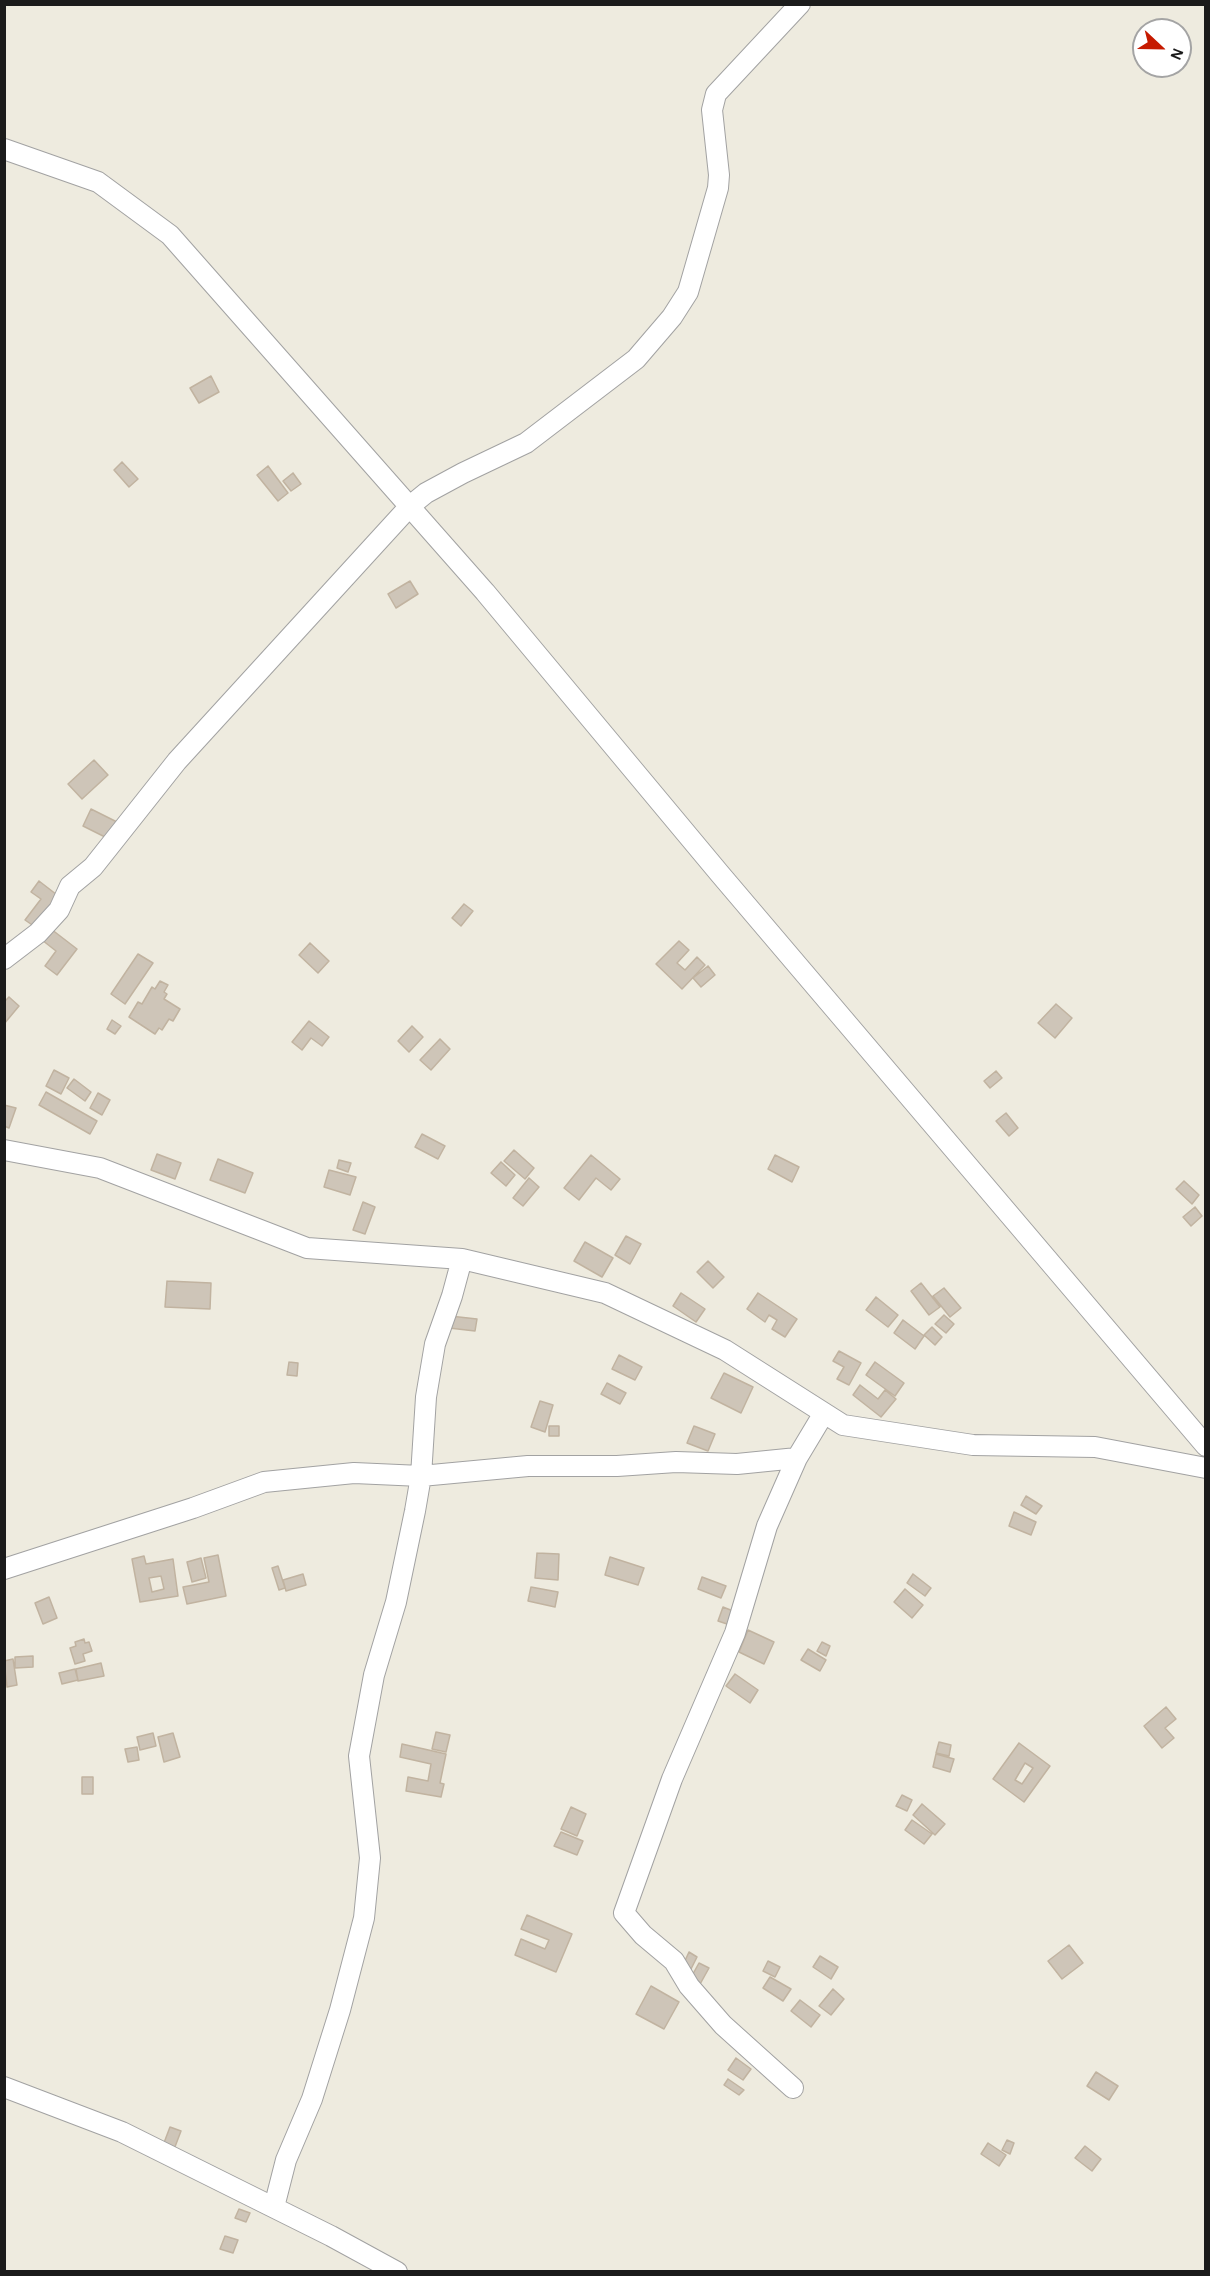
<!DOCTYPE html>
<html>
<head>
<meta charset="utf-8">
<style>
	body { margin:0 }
	#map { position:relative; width:1210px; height:2276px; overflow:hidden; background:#eeebdf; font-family:"Alegreya Sans",sans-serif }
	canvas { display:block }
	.frame { position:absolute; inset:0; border:6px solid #1b1b1b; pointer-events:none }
	.north { position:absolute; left:1132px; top:18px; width:60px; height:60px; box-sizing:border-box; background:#fff; border:2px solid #a4a4a4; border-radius:50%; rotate:112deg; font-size:16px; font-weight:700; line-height:24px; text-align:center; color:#1b1b1b }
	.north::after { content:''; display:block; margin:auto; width:21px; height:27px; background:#c61a00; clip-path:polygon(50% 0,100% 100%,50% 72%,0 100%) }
</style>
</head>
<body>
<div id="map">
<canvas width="1210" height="2276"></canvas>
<div class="frame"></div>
<div class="north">N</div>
</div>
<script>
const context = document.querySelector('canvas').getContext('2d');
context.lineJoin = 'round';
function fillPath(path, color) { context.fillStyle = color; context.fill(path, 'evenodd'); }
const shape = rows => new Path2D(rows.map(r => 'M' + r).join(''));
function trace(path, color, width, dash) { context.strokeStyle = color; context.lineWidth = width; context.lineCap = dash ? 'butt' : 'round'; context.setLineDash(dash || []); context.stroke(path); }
const building = shape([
	[211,376,219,392,199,403,190,388,211,376],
	[122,462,138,479,129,487,114,470,122,462],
	[268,466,288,493,278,501,257,475,268,466],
	[293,473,301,484,291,491,283,481,293,473],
	[410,581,418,594,396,608,388,594,410,581],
	[94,760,108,775,82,799,68,784,94,760],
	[91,809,119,823,111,840,83,826,91,809],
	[39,881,61,898,38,929,25,920,41,899,31,892,39,881],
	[464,904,473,911,461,926,452,918,464,904],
	[51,929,77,949,57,975,45,966,56,951,42,940,51,929],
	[679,941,689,950,677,963,685,970,697,957,705,965,682,989,656,964,679,941],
	[310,943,329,961,318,973,299,955,310,943],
	[138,954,153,963,125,1004,111,994,138,954],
	[708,966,715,975,701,987,693,978,708,966],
	[160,981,168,985,164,992,167,994,164,999,180,1009,173,1021,169,1019,162,1030,159,1028,155,1034,129,1017,138,1002,142,1004,152,987,155,989,160,981],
	[9,997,19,1006,4,1024,4,1002,9,997],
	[1056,1004,1072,1018,1055,1038,1038,1023,1056,1004],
	[112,1020,121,1026,115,1034,107,1029,112,1020],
	[309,1021,329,1037,322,1046,311,1038,302,1050,292,1042,309,1021],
	[412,1026,423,1037,409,1052,398,1041,412,1026],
	[440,1039,450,1049,431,1070,420,1060,440,1039],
	[54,1070,69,1078,61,1094,46,1086,54,1070],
	[996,1071,1002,1078,990,1088,984,1081,996,1071],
	[74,1079,91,1092,85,1101,67,1088,74,1079],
	[46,1092,97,1121,90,1134,39,1105,46,1092],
	[98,1093,110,1100,102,1115,90,1108,98,1093],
	[4,1105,16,1108,9,1128,4,1126,4,1105],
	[1006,1113,1018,1128,1009,1136,996,1121,1006,1113],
	[422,1134,445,1146,438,1159,415,1147,422,1134],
	[514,1150,534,1168,525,1179,504,1161,514,1150],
	[157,1154,181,1163,175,1179,151,1170,157,1154],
	[591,1155,620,1179,611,1190,596,1178,579,1200,564,1188,591,1155],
	[775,1155,799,1167,792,1182,768,1169,775,1155],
	[218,1159,253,1173,245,1193,210,1180,218,1159],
	[339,1160,351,1163,348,1172,337,1168,339,1160],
	[501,1162,515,1175,506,1186,491,1173,501,1162],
	[329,1170,356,1177,350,1195,324,1187,329,1170],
	[529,1178,539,1187,523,1206,513,1198,529,1178],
	[1184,1181,1199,1195,1192,1204,1176,1189,1184,1181],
	[363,1202,375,1207,365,1234,353,1230,363,1202],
	[1195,1207,1202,1216,1191,1226,1183,1217,1195,1207],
	[626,1236,641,1244,630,1264,615,1255,626,1236],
	[585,1242,613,1258,602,1277,574,1261,585,1242],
	[708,1261,724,1277,713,1288,697,1272,708,1261],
	[167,1281,211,1283,210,1309,165,1307,167,1281],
	[921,1283,940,1307,929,1315,911,1291,921,1283],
	[944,1288,961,1308,950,1317,933,1296,944,1288],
	[681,1293,705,1309,696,1322,673,1306,681,1293],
	[758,1293,797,1319,785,1337,772,1329,777,1320,769,1315,765,1322,747,1309,758,1293],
	[876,1297,898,1315,888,1327,866,1310,876,1297],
	[944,1315,954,1324,946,1333,935,1324,944,1315],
	[450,1316,477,1319,475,1331,449,1328,450,1316],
	[903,1320,924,1336,915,1349,894,1333,903,1320],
	[932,1327,942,1337,935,1345,924,1335,932,1327],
	[839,1351,861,1363,849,1385,837,1379,844,1367,833,1361,839,1351],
	[619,1355,642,1367,635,1380,612,1369,619,1355],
	[289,1362,298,1363,297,1376,287,1375,289,1362],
	[875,1362,904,1383,895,1396,866,1375,875,1362],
	[724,1373,753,1387,741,1413,711,1398,724,1373],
	[607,1383,626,1393,620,1404,601,1394,607,1383],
	[860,1385,878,1399,885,1390,896,1399,881,1417,853,1395,860,1385],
	[540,1401,553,1405,545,1432,531,1427,540,1401],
	[549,1426,559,1426,559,1436,549,1436,549,1426],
	[694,1426,715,1434,708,1451,687,1443,694,1426],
	[1026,1496,1042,1506,1036,1514,1021,1505,1026,1496],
	[1014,1512,1036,1522,1031,1535,1009,1526,1014,1512],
	[537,1553,559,1554,558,1580,535,1578,537,1553],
	[218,1555,226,1596,187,1604,183,1587,209,1582,204,1558,218,1555],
	[144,1556,146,1564,173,1559,178,1596,140,1602,132,1559,144,1556],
	[161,1576,164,1589,152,1592,149,1578,161,1576],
	[610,1557,644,1568,638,1585,605,1575,610,1557],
	[201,1558,206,1578,192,1582,187,1562,201,1558],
	[278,1566,285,1588,279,1590,272,1568,278,1566],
	[303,1574,306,1585,286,1591,283,1580,303,1574],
	[913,1574,931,1588,925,1596,907,1583,913,1574],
	[702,1577,726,1586,721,1598,698,1589,702,1577],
	[531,1587,558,1592,555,1607,528,1601,531,1587],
	[905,1589,923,1605,912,1618,894,1602,905,1589],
	[49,1597,57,1618,43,1624,35,1603,49,1597],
	[723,1607,738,1613,733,1626,718,1621,723,1607],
	[748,1630,774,1642,764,1664,739,1652,748,1630],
	[84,1639,85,1643,89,1642,92,1651,83,1654,85,1661,75,1664,70,1648,76,1646,75,1642,84,1639],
	[822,1642,830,1646,826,1656,817,1651,822,1642],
	[808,1649,826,1660,820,1671,801,1660,808,1649],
	[33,1656,33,1667,15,1668,15,1657,33,1656],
	[13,1659,17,1685,7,1687,4,1661,13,1659],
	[101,1663,104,1676,78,1681,76,1669,101,1663],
	[75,1669,78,1680,62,1684,59,1673,75,1669],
	[735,1674,758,1690,750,1703,726,1686,735,1674],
	[1166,1707,1176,1719,1165,1728,1174,1738,1162,1748,1144,1726,1166,1707],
	[436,1732,450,1735,446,1752,432,1749,436,1732],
	[153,1733,156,1746,140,1750,137,1737,153,1733],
	[173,1733,180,1757,164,1762,158,1737,173,1733],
	[939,1742,951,1745,949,1756,936,1753,939,1742],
	[1019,1743,1050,1766,1024,1802,993,1779,1019,1743],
	[1025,1763,1033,1768,1022,1784,1015,1780,1025,1763],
	[402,1744,446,1754,440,1783,444,1784,441,1797,406,1791,408,1777,428,1781,431,1764,400,1757,402,1744],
	[137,1747,139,1760,128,1762,125,1749,137,1747],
	[936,1754,954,1759,950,1772,933,1767,936,1754],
	[82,1777,93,1777,93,1794,82,1794,82,1777],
	[902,1795,912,1800,907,1811,896,1806,902,1795],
	[922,1804,945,1824,935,1835,913,1815,922,1804],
	[571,1807,586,1814,577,1836,561,1829,571,1807],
	[912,1820,932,1834,924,1844,905,1830,912,1820],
	[561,1832,583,1841,577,1855,554,1846,561,1832],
	[527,1915,572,1934,556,1972,515,1955,521,1939,545,1949,549,1940,521,1929,527,1915],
	[1069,1945,1083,1963,1062,1979,1048,1961,1069,1945],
	[689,1952,697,1957,691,1969,683,1965,689,1952],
	[820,1956,838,1967,831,1979,813,1967,820,1956],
	[768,1961,780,1967,775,1977,763,1971,768,1961],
	[699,1963,709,1968,699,1986,689,1981,699,1963],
	[770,1977,791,1989,783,2001,763,1988,770,1977],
	[651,1986,679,2002,664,2029,636,2014,651,1986],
	[833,1989,844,1999,831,2015,819,2006,833,1989],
	[800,2000,820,2015,811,2027,791,2011,800,2000],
	[736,2058,751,2069,743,2080,728,2070,736,2058],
	[1096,2072,1118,2086,1109,2100,1087,2086,1096,2072],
	[728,2079,744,2090,739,2095,724,2085,728,2079],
	[170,2127,181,2131,173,2152,162,2148,170,2127],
	[1007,2140,1014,2143,1010,2154,1002,2150,1007,2140],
	[988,2143,1006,2155,999,2166,981,2154,988,2143],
	[1085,2146,1101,2159,1092,2171,1075,2158,1085,2146],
	[239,2209,250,2213,246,2222,235,2218,239,2209],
	[225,2236,238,2240,233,2253,220,2249,225,2236]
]);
fillPath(building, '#cec5b8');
trace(building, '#c1b3a0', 1.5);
const minor = shape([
	[4,149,98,182,170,235,485,592,720,874,1206,1446],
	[4,959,38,933,59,910,70,886,93,867,177,761,410,506,426,493,463,473,526,443,636,359,672,317,688,292,718,188,719,175,712,110,716,94,800,4],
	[4,1150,100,1168,307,1248,462,1259,605,1293,725,1350,843,1425,973,1445,1095,1447,1206,1468],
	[4,1569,193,1508,264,1482,354,1473,421,1476,528,1466,617,1466,676,1462,737,1464,797,1458],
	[4,2087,122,2132,331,2236,397,2272],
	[793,2088,723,2025,689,1986,674,1961,643,1935,624,1913,672,1779,735,1633,767,1526,797,1458,824,1413],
	[274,2207,286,2160,312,2099,340,2010,364,1918,370,1858,359,1756,374,1675,396,1602,415,1511,421,1476,426,1397,435,1344,452,1296,462,1259]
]);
trace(minor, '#a2a2a2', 22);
trace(minor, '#fff', 20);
</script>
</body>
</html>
